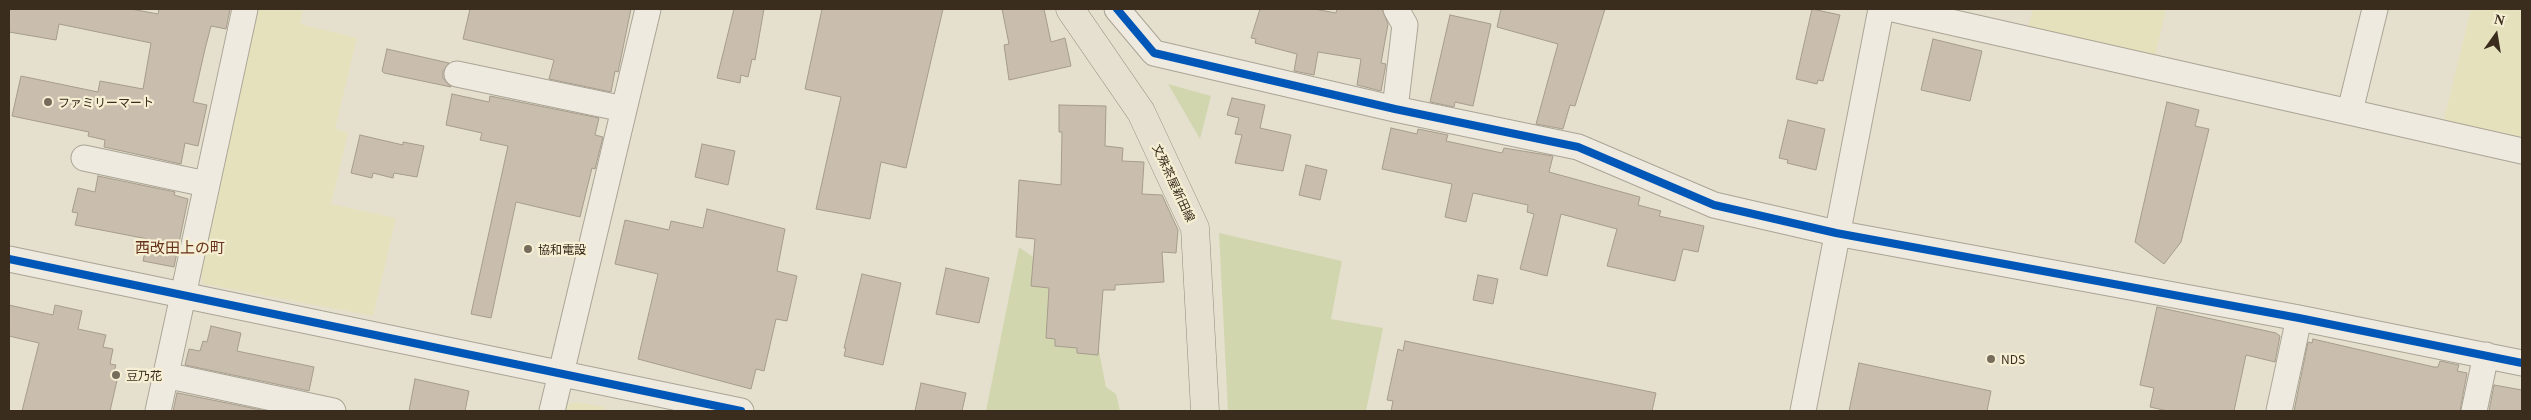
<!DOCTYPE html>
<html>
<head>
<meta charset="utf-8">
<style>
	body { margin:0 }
	#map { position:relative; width:2531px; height:420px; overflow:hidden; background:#e5e0cd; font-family:Georgia,serif }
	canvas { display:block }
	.frame { position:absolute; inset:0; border:10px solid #3a2d1e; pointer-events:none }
	.north { position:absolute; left:2471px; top:10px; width:50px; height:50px; -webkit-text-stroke:4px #f6efd3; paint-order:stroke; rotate:13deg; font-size:14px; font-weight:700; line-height:20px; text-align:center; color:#3a2d1e }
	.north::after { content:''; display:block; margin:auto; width:18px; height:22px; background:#3a2d1e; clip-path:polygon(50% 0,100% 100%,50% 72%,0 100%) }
</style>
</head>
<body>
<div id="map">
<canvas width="2531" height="420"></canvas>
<div class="frame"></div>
<div class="north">N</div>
</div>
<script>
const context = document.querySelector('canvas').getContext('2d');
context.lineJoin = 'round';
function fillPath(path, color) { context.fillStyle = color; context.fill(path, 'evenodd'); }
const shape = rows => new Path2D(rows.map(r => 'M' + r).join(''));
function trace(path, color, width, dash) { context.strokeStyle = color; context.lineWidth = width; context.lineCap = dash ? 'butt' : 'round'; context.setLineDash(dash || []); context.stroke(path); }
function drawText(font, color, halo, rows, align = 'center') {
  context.font = font + ' Georgia,"Noto Sans JP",serif'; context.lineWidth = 4.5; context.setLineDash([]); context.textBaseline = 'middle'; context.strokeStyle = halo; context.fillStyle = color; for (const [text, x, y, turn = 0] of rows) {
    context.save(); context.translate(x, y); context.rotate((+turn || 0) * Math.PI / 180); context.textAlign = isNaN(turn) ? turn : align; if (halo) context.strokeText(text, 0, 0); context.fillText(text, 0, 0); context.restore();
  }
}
fillPath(shape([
	[253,9,303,9,300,24,357,38,335,129,348,133,331,204,396,218,373,316,204,284,197,264],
	[2033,9,2166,9,2155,57,2028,28],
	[2471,9,2522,9,2522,143,2443,123],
	[575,402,605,407,604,411,562,411,563,407]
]), '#e5e1bd');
fillPath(shape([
	[1168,84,1211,96,1200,139],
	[1219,233,1342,261,1331,319,1383,328,1366,411,1228,411],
	[1019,247,1044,265,1098,346,1106,387,1116,394,1120,411,986,411]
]), '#d2d6af');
const building = shape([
	[9,9,131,9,158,14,159,9,230,9,226,29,211,26,205,49,193,102,207,105,198,146,185,143,181,164,104,147,105,140,88,136,89,132,12,116,21,76,98,92,100,81,143,89,151,43,59,24,56,40,9,32,9,9],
	[470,9,631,9,618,72,615,71,611,92,549,79,554,60,463,39,470,9],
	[734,9,764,9,755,60,752,59,748,77,741,75,740,83,717,78,734,9],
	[822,9,943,9,906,168,881,162,870,219,816,209,841,97,805,89,822,9],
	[1002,9,1044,9,1051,42,1065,38,1071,66,1009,80,1004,45,1009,44,1002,9],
	[1260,9,1314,9,1336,13,1337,9,1382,9,1388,24,1381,63,1386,64,1381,91,1357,85,1361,59,1318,52,1314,75,1294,71,1297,54,1255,43,1256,39,1251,38,1260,9],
	[1501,9,1605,9,1575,106,1570,105,1563,129,1536,124,1558,44,1497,27,1501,9],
	[1812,9,1840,15,1823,81,1818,80,1817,84,1796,79,1812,9],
	[1450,15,1491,24,1473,106,1455,102,1454,107,1430,102,1450,15],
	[1933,39,1982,51,1970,101,1921,90,1933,39],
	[387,49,449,63,443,71,443,78,451,87,384,73,382,71,387,49],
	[452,94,489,102,490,96,599,118,595,135,603,137,595,169,592,168,580,217,516,202,491,318,471,314,508,146,480,140,482,133,446,125,452,94],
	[1232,98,1265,105,1260,128,1291,135,1283,171,1235,163,1242,135,1235,134,1239,118,1227,115,1232,98],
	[2167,102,2199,110,2195,126,2209,129,2181,242,2164,264,2135,242,2167,102],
	[1059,105,1106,106,1105,146,1123,148,1122,161,1144,162,1142,194,1162,195,1178,230,1176,253,1162,252,1164,282,1115,285,1115,290,1103,290,1098,355,1077,353,1077,348,1055,346,1055,339,1046,338,1049,288,1031,286,1035,239,1016,237,1019,180,1061,185,1062,132,1059,132,1059,105],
	[1788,120,1825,129,1816,170,1787,163,1788,160,1779,158,1788,120],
	[1391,128,1417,134,1418,129,1448,135,1446,141,1502,153,1504,148,1553,156,1549,172,1640,197,1638,205,1661,211,1659,216,1704,226,1698,252,1683,249,1675,281,1607,266,1617,229,1561,214,1547,276,1520,269,1534,214,1527,212,1528,205,1473,193,1466,222,1445,217,1452,184,1382,169,1391,128],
	[360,135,403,145,403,142,424,146,417,177,394,173,393,178,373,173,372,178,351,173,360,135],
	[702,144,735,151,728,185,695,177,702,144],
	[1306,165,1327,170,1320,200,1299,195,1306,165],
	[98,176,175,192,174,195,188,199,174,267,143,261,148,239,75,225,78,213,72,212,78,188,95,192,98,176],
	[707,209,785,229,777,271,797,276,787,321,776,319,764,371,756,369,751,389,638,359,658,274,615,264,625,220,669,230,671,221,703,228,707,209],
	[946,268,989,278,979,323,936,314,946,268],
	[862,274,901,283,883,365,844,356,846,348,844,348,862,274],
	[1478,275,1498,279,1493,304,1473,300,1478,275],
	[9,305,53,315,55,305,82,311,78,329,106,335,103,347,113,349,110,364,116,365,113,375,118,376,110,411,22,411,39,343,9,336,9,305],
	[2157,307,2276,333,2280,336,2275,362,2246,355,2234,411,2168,411,2150,407,2154,388,2140,385,2157,307],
	[211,326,241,333,237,351,314,367,309,391,185,365,189,349,200,351,203,341,207,342,211,326],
	[2313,339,2434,367,2438,367,2440,361,2459,365,2457,371,2467,373,2460,411,2294,411,2308,342,2312,343,2313,339],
	[1405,341,1656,393,1652,411,1391,411,1393,401,1387,400,1398,349,1403,351,1405,341],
	[1859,363,1991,391,1987,411,1849,411,1859,363],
	[415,379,469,391,465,411,409,411,415,379],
	[921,383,966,393,962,411,915,411,921,383],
	[2494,385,2522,390,2522,411,2489,411,2494,385],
	[177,393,178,393,266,411,173,411,177,393]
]);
fillPath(building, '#c9beae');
trace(building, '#a69c8c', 1);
const minor = shape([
	[1117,9,1154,53,1395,109,1578,147,1714,205,1836,233,2299,318,2522,363],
	[1893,9,2522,151],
	[457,74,624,109],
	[1395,109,1405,25,1396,9],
	[2350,111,2375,9],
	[84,158,206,184],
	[9,259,741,411],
	[165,375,333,411],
	[158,411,245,9],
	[552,411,648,9],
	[1803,411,1881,9],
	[2279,411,2299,318],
	[2474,411,2486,355]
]);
const major = shape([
	[1070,9,1141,112,1195,228,1205,411]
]);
trace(minor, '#aaa496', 27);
trace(major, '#908a7d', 29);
trace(minor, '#eeeadf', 25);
trace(major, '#e5e0d0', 28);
trace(shape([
	[1117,9,1154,53,1395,109,1578,147,1714,205,1836,233,2299,318,2522,363],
	[9,259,741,411]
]), '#0057b8', 8);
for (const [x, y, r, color] of [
	[48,102,5,"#766c5b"],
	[528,249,5,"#766c5b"],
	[1991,359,5,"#766c5b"],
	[116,375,5,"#766c5b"]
]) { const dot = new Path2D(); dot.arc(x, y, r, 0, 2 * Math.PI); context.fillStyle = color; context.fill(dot); trace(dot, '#f6efd3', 2); }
drawText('12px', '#3a2d1e', '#f6efd3', [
	["ファミリーマート",58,102],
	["協和電設",538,249],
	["NDS",2001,359],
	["豆乃花",126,375]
], 'left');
drawText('12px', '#3a2d1e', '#f6efd3', [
	["文殊茶屋新田線",1174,183,65]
]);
drawText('15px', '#67321c', '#f6efd3', [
	["西改田上の町",180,247]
]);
</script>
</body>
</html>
